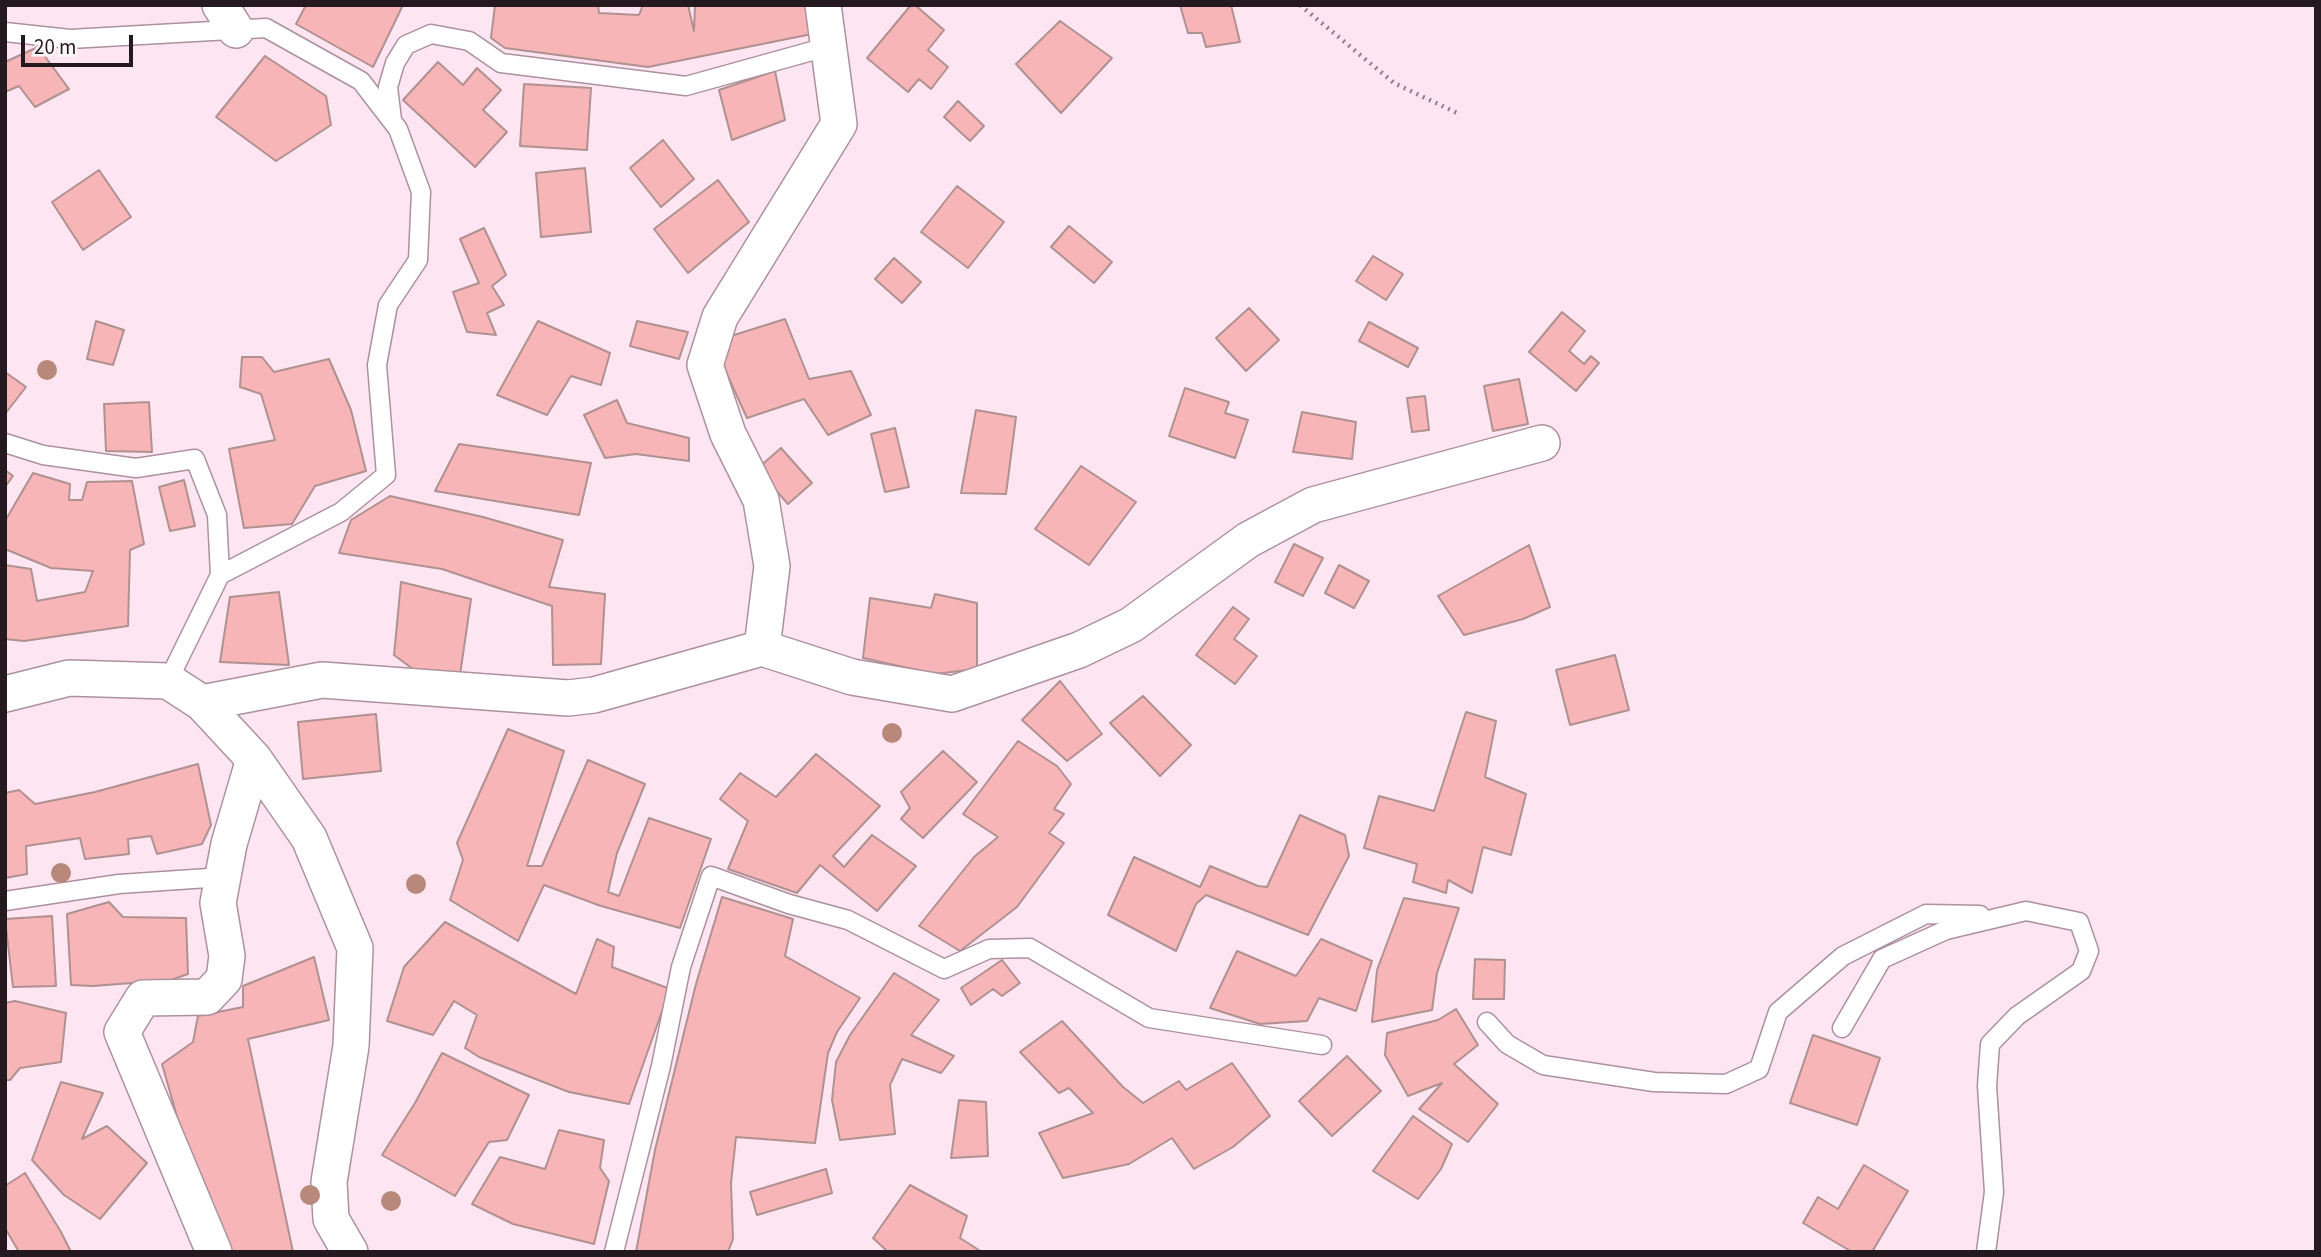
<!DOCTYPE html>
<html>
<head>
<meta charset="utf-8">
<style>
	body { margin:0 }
	#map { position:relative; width:2321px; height:1257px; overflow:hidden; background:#fde5f1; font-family:"Source Sans 3",sans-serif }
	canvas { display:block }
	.frame { position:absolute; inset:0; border:7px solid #23191e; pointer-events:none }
	.scale { position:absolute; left:21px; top:35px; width:112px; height:32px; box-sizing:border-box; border:4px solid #23191e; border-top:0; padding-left:9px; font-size:21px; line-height:24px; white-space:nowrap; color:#23191e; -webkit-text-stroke:5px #fef8fb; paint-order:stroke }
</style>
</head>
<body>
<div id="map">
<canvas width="2321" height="1257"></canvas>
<div class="frame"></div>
<div class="scale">20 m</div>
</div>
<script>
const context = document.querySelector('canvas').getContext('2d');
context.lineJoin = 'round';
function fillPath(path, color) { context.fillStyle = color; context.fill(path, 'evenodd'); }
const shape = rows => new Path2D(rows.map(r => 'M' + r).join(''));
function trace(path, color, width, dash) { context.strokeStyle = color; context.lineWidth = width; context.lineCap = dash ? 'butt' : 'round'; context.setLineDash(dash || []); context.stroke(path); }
const building = shape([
	[306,5,403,5,373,67,296,24,306,5],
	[495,5,598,5,599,13,639,15,643,5,688,5,694,31,695,5,806,5,812,34,648,67,505,48,491,38,495,5],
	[911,5,915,5,944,30,928,50,948,67,931,89,919,79,908,92,867,58,911,5],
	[1180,5,1231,5,1240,42,1206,47,1202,33,1188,33,1180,5],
	[1060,21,1112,58,1061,113,1016,64,1060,21],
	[38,47,69,89,35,107,19,86,5,92,5,62,38,47],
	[265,56,326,96,331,125,276,161,216,117,265,56],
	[438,62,463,85,477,68,501,90,483,110,507,132,475,167,403,100,438,62],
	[775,71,785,120,732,140,719,90,775,71],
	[524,84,591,88,587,150,520,146,524,84],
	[958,101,984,126,970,141,944,117,958,101],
	[663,140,694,179,661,207,630,168,663,140],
	[585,168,591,232,541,237,536,173,585,168],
	[99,170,131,217,83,250,52,202,99,170],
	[718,180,749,222,688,273,654,229,718,180],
	[957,186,1004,222,968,268,921,232,957,186],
	[1069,226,1112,262,1094,283,1051,247,1069,226],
	[484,228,506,275,492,286,504,305,487,313,496,335,467,332,453,292,479,283,460,239,484,228],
	[1373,256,1403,274,1386,300,1356,281,1373,256],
	[894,258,921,282,902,303,875,279,894,258],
	[1249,308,1279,340,1246,371,1216,338,1249,308],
	[1562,312,1585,331,1569,351,1584,364,1591,356,1599,363,1576,391,1529,352,1562,312],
	[785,319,809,379,851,371,871,415,828,435,804,399,747,418,721,361,731,336,785,319],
	[96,321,124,330,113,365,87,359,96,321],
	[538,321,610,353,601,385,571,376,547,415,497,395,538,321],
	[637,321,688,332,679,359,630,346,637,321],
	[1369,322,1418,348,1408,367,1359,341,1369,322],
	[242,357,262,357,274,372,329,359,351,410,366,471,315,486,292,524,244,528,229,449,275,440,261,394,240,387,242,357],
	[5,372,26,387,5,414,5,372],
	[1519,379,1528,424,1493,431,1484,386,1519,379],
	[1185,388,1229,402,1225,413,1248,420,1235,458,1169,436,1185,388],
	[1425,396,1429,430,1412,432,1407,398,1425,396],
	[617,400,627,423,689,438,689,461,636,454,605,458,584,415,617,400],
	[149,402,152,452,106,451,104,404,149,402],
	[976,410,1016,417,1006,494,961,493,976,410],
	[1302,412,1356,422,1352,459,1293,452,1302,412],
	[895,428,909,487,885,492,871,434,895,428],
	[459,444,591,463,579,515,435,491,459,444],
	[781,448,812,483,788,504,757,469,781,448],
	[1081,466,1136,502,1089,565,1035,529,1081,466],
	[5,470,13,476,5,487,5,470],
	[33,473,70,484,69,500,82,500,87,482,132,481,144,544,130,550,128,626,24,641,5,639,5,565,31,569,37,601,85,592,93,571,51,568,5,549,5,521,33,473],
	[184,480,195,526,170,531,159,487,184,480],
	[390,496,483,517,563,540,549,587,605,594,601,664,553,665,552,606,442,569,339,553,351,520,390,496],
	[1294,544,1323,558,1303,596,1275,582,1294,544],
	[1529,545,1550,607,1523,619,1464,635,1438,596,1529,545],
	[1339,565,1369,581,1354,608,1325,593,1339,565],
	[401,582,471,599,460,675,417,672,394,655,401,582],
	[279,592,289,665,220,662,230,597,279,592],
	[935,594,977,603,977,669,935,674,863,658,870,598,931,608,935,594],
	[1233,607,1249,619,1234,639,1257,656,1235,684,1196,655,1233,607],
	[1615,655,1629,710,1570,725,1556,670,1615,655],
	[1060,681,1102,734,1067,761,1022,720,1060,681],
	[1143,696,1191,745,1160,776,1110,723,1143,696],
	[1466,712,1496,721,1485,777,1526,794,1511,855,1483,847,1472,893,1448,880,1446,893,1413,882,1417,864,1364,848,1379,796,1434,811,1466,712],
	[376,714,381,771,303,779,298,722,376,714],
	[508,729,564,751,527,866,542,866,588,760,645,784,617,853,608,892,619,896,649,818,711,839,680,928,601,906,544,885,518,941,450,900,463,860,457,843,508,729],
	[1018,741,1057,766,1071,784,1054,809,1064,814,1049,833,1064,843,1017,907,960,951,919,926,974,857,998,837,963,814,1018,741],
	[943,751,977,782,923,838,901,819,910,808,901,792,943,751],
	[816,754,880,806,833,856,844,867,872,835,916,866,877,911,820,865,797,893,728,869,748,821,720,799,740,773,776,797,816,754],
	[198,764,211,825,202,844,157,854,151,836,128,839,129,854,85,859,80,838,26,846,27,874,5,878,5,793,19,790,35,804,95,792,198,764],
	[1300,815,1345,835,1349,856,1308,935,1206,895,1196,904,1176,951,1108,915,1134,857,1200,887,1210,866,1258,886,1267,887,1300,815],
	[722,897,793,919,785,956,860,998,837,1032,828,1053,815,1143,736,1137,731,1183,733,1239,728,1252,636,1252,655,1150,696,984,722,897],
	[1404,898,1459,908,1437,973,1432,1010,1372,1022,1377,970,1404,898],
	[109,902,123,917,186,918,188,974,171,980,93,986,71,985,67,914,109,902],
	[52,916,56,986,13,987,5,919,52,916],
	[445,922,576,994,597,939,614,947,612,967,670,989,629,1104,569,1092,479,1057,465,1048,477,1015,454,1001,433,1035,387,1021,404,967,445,922],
	[1321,939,1372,961,1356,1011,1319,998,1307,1021,1260,1024,1210,1008,1237,951,1296,976,1321,939],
	[314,957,329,1020,248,1039,293,1252,228,1252,182,1134,162,1064,193,1042,198,1016,243,1007,243,986,314,957],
	[1475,959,1505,960,1504,999,1473,999,1475,959],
	[1002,960,1020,983,1002,996,993,989,971,1005,961,988,1002,960],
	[894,973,939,1000,911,1035,954,1056,941,1073,902,1059,890,1085,895,1134,840,1140,832,1100,836,1062,850,1035,894,973],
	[15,1001,66,1013,61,1062,20,1068,10,1080,5,1080,5,1003,15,1001],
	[1456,1009,1478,1045,1454,1064,1498,1104,1468,1142,1419,1109,1442,1083,1408,1096,1385,1055,1387,1033,1438,1020,1456,1009],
	[1062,1021,1123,1087,1143,1103,1179,1081,1186,1090,1232,1063,1270,1116,1233,1147,1194,1169,1172,1138,1129,1164,1063,1178,1039,1133,1093,1113,1069,1088,1059,1093,1020,1052,1062,1021],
	[1813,1035,1880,1058,1857,1125,1790,1103,1813,1035],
	[442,1053,529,1095,507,1140,489,1142,455,1196,382,1155,415,1103,442,1053],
	[1347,1056,1381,1091,1332,1136,1299,1101,1347,1056],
	[61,1082,103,1093,82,1139,107,1126,147,1163,100,1219,64,1195,32,1160,61,1082],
	[959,1100,986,1102,988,1156,951,1158,959,1100],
	[1413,1116,1452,1144,1441,1169,1418,1199,1373,1171,1413,1116],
	[559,1130,604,1140,600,1168,609,1181,594,1244,513,1224,472,1204,500,1157,545,1169,559,1130],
	[1864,1165,1908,1191,1872,1252,1852,1252,1803,1223,1818,1197,1838,1209,1864,1165],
	[826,1169,832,1193,757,1215,750,1192,826,1169],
	[25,1173,61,1232,71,1252,19,1252,5,1228,5,1186,25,1173],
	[910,1185,967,1216,960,1238,982,1252,888,1252,873,1238,910,1185]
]);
fillPath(building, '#f8b5b7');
trace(building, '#b09191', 2);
const lane = shape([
	[5,32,70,39,266,28,361,81,398,129,421,192,418,260,388,305,377,365,386,475,341,512,220,575,168,681],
	[392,120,388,87,395,63,406,45,431,34,469,41,501,63,686,86,830,46],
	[5,443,43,455,136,468,195,459,217,515,220,575],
	[5,901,119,884,223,877],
	[1487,1022,1507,1044,1543,1065,1654,1082,1726,1084,1759,1069,1778,1012,1843,956,1926,914,1980,915],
	[1842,1028,1882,959,1946,930,2026,911,2079,922,2089,951,2081,971,2017,1016,1990,1044,1987,1086,1994,1192,1986,1252],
	[614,1252,661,1066,681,967,711,876,789,904,848,920,944,969,989,949,1030,948,1149,1018,1322,1045]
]);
const street = shape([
	[220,5,236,30],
	[762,648,772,566,761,500,728,434,705,365,720,317,839,124,823,5],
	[5,694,69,678,168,681,202,703,254,759,309,838,355,948,351,1046,329,1182,331,1219,350,1252],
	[202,703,322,680,568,698,594,695,762,648,852,677,952,694,1079,650,1131,625,1248,540,1313,505,1542,443],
	[214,1252,122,1032,143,998,207,997,224,979,227,956,218,903,229,844,254,759]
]);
trace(lane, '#ac919f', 21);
trace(street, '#ac919f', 38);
trace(shape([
	[1300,5,1394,83,1457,113]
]), '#918088', 4.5, [2, 5]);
trace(lane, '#fff', 18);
trace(street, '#fff', 35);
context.fillStyle = '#b8897b';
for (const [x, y] of [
	[47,370],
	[892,733],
	[61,873],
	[416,884],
	[310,1195],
	[391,1201]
]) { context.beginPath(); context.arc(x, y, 10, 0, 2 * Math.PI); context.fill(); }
</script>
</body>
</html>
